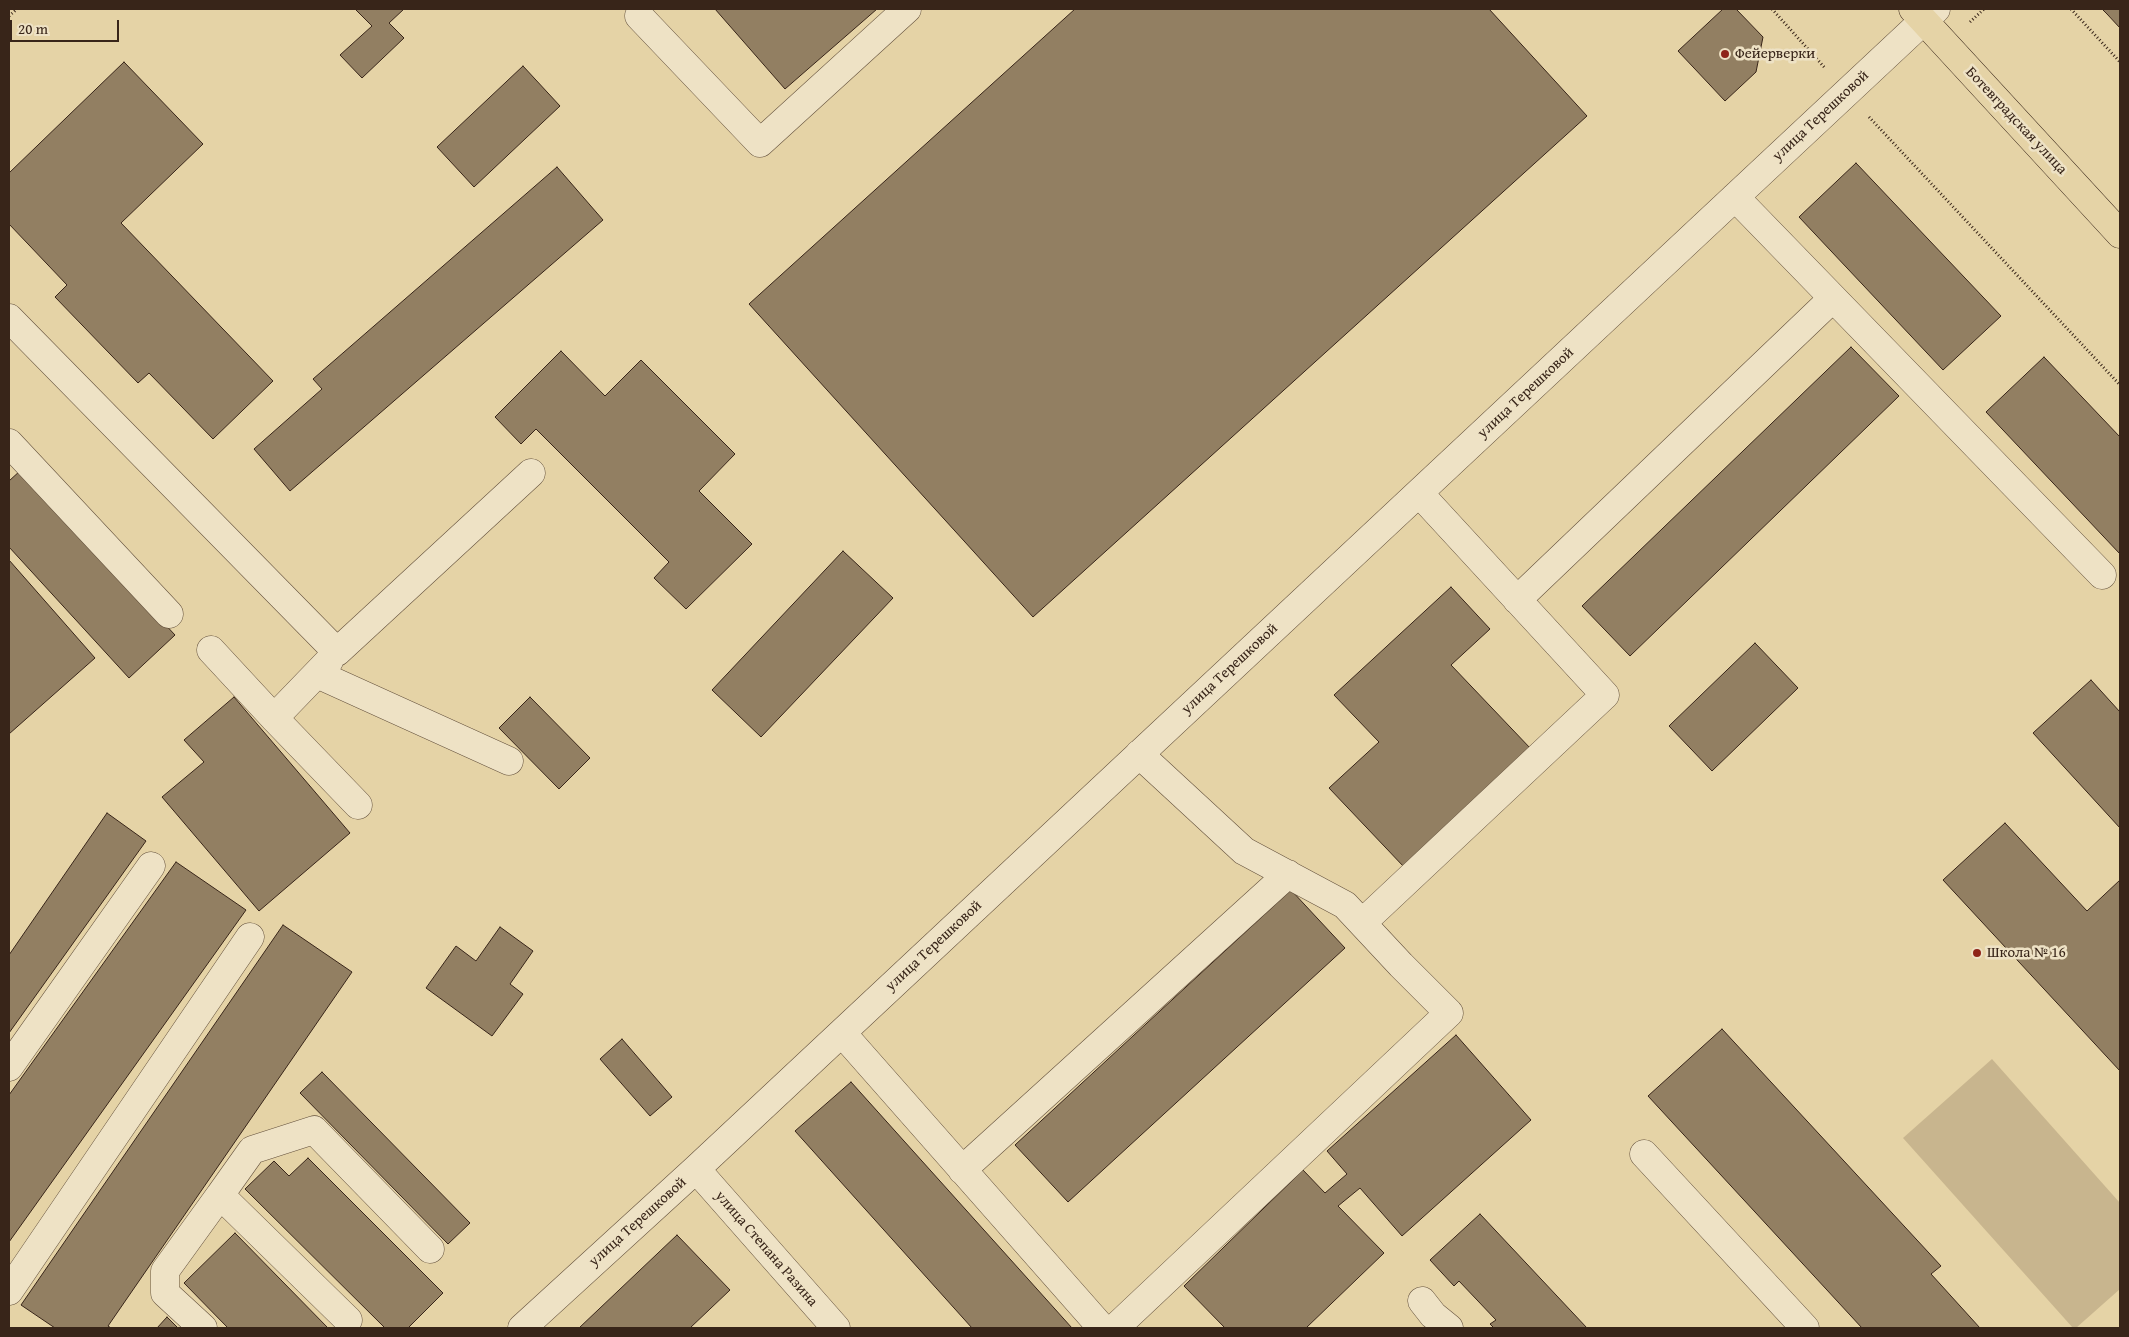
<!DOCTYPE html>
<html>
<head>
<meta charset="utf-8">
<style>
	body { margin:0 }
	#map { position:relative; width:2129px; height:1337px; overflow:hidden; background:#e5d3a6; font-family:"Gentium Book Plus",serif }
	canvas { display:block }
	.frame { position:absolute; inset:0; border:10px solid #382519; pointer-events:none }
	.scale { position:absolute; left:10px; top:20px; width:109px; height:22px; box-sizing:border-box; border:2px solid #382519; border-top:0; padding-left:6px; font-size:15px; line-height:18px; white-space:nowrap; color:#382519; -webkit-text-stroke:4px #eee2c5; paint-order:stroke }
</style>
</head>
<body>
<div id="map">
<canvas width="2129" height="1337"></canvas>
<div class="frame"></div>
<div class="scale">20 m</div>
</div>
<script>
const context = document.querySelector('canvas').getContext('2d');
context.lineJoin = 'round';
function fillPath(path, color) { context.fillStyle = color; context.fill(path, 'evenodd'); }
const shape = rows => new Path2D(rows.map(r => 'M' + r).join(''));
function trace(path, color, width, dash) { context.strokeStyle = color; context.lineWidth = width; context.lineCap = dash ? 'butt' : 'round'; context.setLineDash(dash || []); context.stroke(path); }
function drawText(font, color, halo, rows, align = 'center') {
  context.font = font + ' "Gentium Book Plus",serif'; context.lineWidth = 5; context.setLineDash([]); context.textBaseline = 'middle'; context.strokeStyle = halo; context.fillStyle = color; for (const [text, x, y, turn = 0] of rows) {
    context.save(); context.translate(x, y); context.rotate((+turn || 0) * Math.PI / 180); context.textAlign = isNaN(turn) ? turn : align; if (halo) context.strokeText(text, 0, 0); context.fillText(text, 0, 0); context.restore();
  }
}
fillPath(shape([
	[1992,1059,2120,1203,2120,1289,2076,1328,2073,1328,1903,1138]
]), '#c8b58e');
const building = shape([
	[355,9,404,9,389,23,404,38,362,78,340,55,372,26,355,9],
	[715,9,877,9,785,89,715,9],
	[1075,9,1489,9,1587,116,1033,617,749,304,1075,9],
	[1723,9,1736,9,1763,37,1756,72,1725,101,1678,51,1723,9],
	[2102,9,2120,9,2120,28,2107,14,2102,9],
	[124,62,203,144,121,223,273,381,213,439,149,373,138,383,55,297,67,285,9,224,9,173,124,62],
	[523,66,560,106,474,187,437,147,523,66],
	[1856,163,2001,316,1943,370,1799,217,1856,163],
	[557,167,603,220,290,491,254,449,322,389,313,379,557,167],
	[1851,347,1899,396,1630,656,1582,606,1851,347],
	[561,351,605,396,641,360,735,454,699,491,752,544,686,609,654,578,669,562,536,429,521,444,495,417,561,351],
	[2044,357,2120,437,2120,554,1986,412,2044,357],
	[21,470,175,635,129,678,9,547,9,481,21,470],
	[843,551,893,598,761,737,712,690,843,551],
	[9,560,95,658,9,734,9,560],
	[1451,587,1490,629,1451,665,1531,749,1404,867,1329,788,1379,742,1334,695,1451,587],
	[1755,643,1798,688,1712,771,1669,726,1755,643],
	[2091,680,2120,712,2120,828,2033,733,2091,680],
	[234,697,350,833,259,911,162,797,204,762,184,740,234,697],
	[530,697,590,758,559,789,499,728,530,697],
	[107,813,146,841,9,1033,9,955,107,813],
	[2005,823,2087,911,2120,880,2120,1071,1943,880,2005,823],
	[176,862,246,910,9,1242,9,1095,176,862],
	[1291,890,1345,948,1068,1202,1015,1145,1291,890],
	[283,925,352,972,108,1326,111,1328,55,1328,21,1305,283,925],
	[500,927,533,951,510,984,523,994,492,1036,426,988,456,946,476,961,500,927],
	[1722,1029,1941,1266,1931,1274,1980,1328,1862,1328,1648,1096,1722,1029],
	[1456,1035,1531,1120,1402,1236,1360,1188,1338,1206,1384,1253,1306,1328,1225,1328,1184,1286,1303,1170,1325,1193,1347,1174,1327,1151,1456,1035],
	[622,1039,672,1097,650,1116,600,1059,622,1039],
	[322,1072,470,1223,448,1244,300,1093,322,1072],
	[851,1082,1072,1328,972,1328,795,1131,851,1082],
	[308,1158,443,1293,408,1328,385,1328,245,1189,274,1161,289,1176,308,1158],
	[1480,1214,1587,1328,1494,1328,1490,1324,1496,1320,1459,1281,1454,1286,1430,1260,1480,1214],
	[235,1233,328,1328,228,1328,184,1283,235,1233],
	[677,1235,730,1290,690,1328,579,1328,677,1235],
	[167,1317,178,1328,157,1328,167,1317]
]);
fillPath(building, '#927f62');
trace(building, '#382519', 1);
const minor = shape([
	[639,16,760,143,907,9],
	[1735,197,2102,575],
	[9,318,337,652,531,473],
	[9,443,169,614],
	[1517,600,1833,298],
	[211,650,274,718,329,661],
	[317,674,509,761],
	[274,718,358,805],
	[1362,923,1605,695,1419,493],
	[842,1033,1102,1328],
	[9,1067,151,866],
	[1644,1154,1805,1328],
	[696,1169,836,1328],
	[962,1170,1288,874],
	[220,1195,252,1150,314,1130,430,1249],
	[9,1291,250,937],
	[1422,1301,1433,1315,1449,1328],
	[203,1328,165,1293,165,1271,220,1195,348,1320],
	[522,1328,696,1169,1936,9],
	[1115,1328,1449,1013,1401,965,1345,905,1244,851,1139,754]
]);
const major = shape([
	[1913,9,2120,234]
]);
trace(minor, '#63503c', 29);
trace(major, '#382519', 29);
trace(shape([
	[1772,9,1825,68],
	[2071,9,2120,62],
	[9,16,17,9],
	[1970,22,1984,9],
	[1869,117,2120,385]
]), '#382519', 3, [1, 2.5]);
trace(minor, '#eee2c5', 28);
trace(major, '#e5d3a6', 28);
for (const [x, y, r, color] of [
	[1725,54,5,"#8f2418"],
	[1977,953,5,"#8f2418"]
]) { const dot = new Path2D(); dot.arc(x, y, r, 0, 2 * Math.PI); context.fillStyle = color; context.fill(dot); trace(dot, '#eee2c5', 2); }
drawText('15px', '#382519', '#eee2c5', [
	["Фейерверки",1735,54],
	["Школа № 16",1987,953]
], 'left');
drawText('15px', '#382519', '#eee2c5', [
	["улица Терешковой",1821,116,-43],
	["Ботевградская улица",2016,121,47],
	["улица Терешковой",1526,393,-43],
	["улица Терешковой",1230,669,-43],
	["улица Терешковой",934,946,-43],
	["улица Терешковой",638,1222,-42],
	["улица Степана Разина",766,1249,49]
]);
</script>
</body>
</html>
